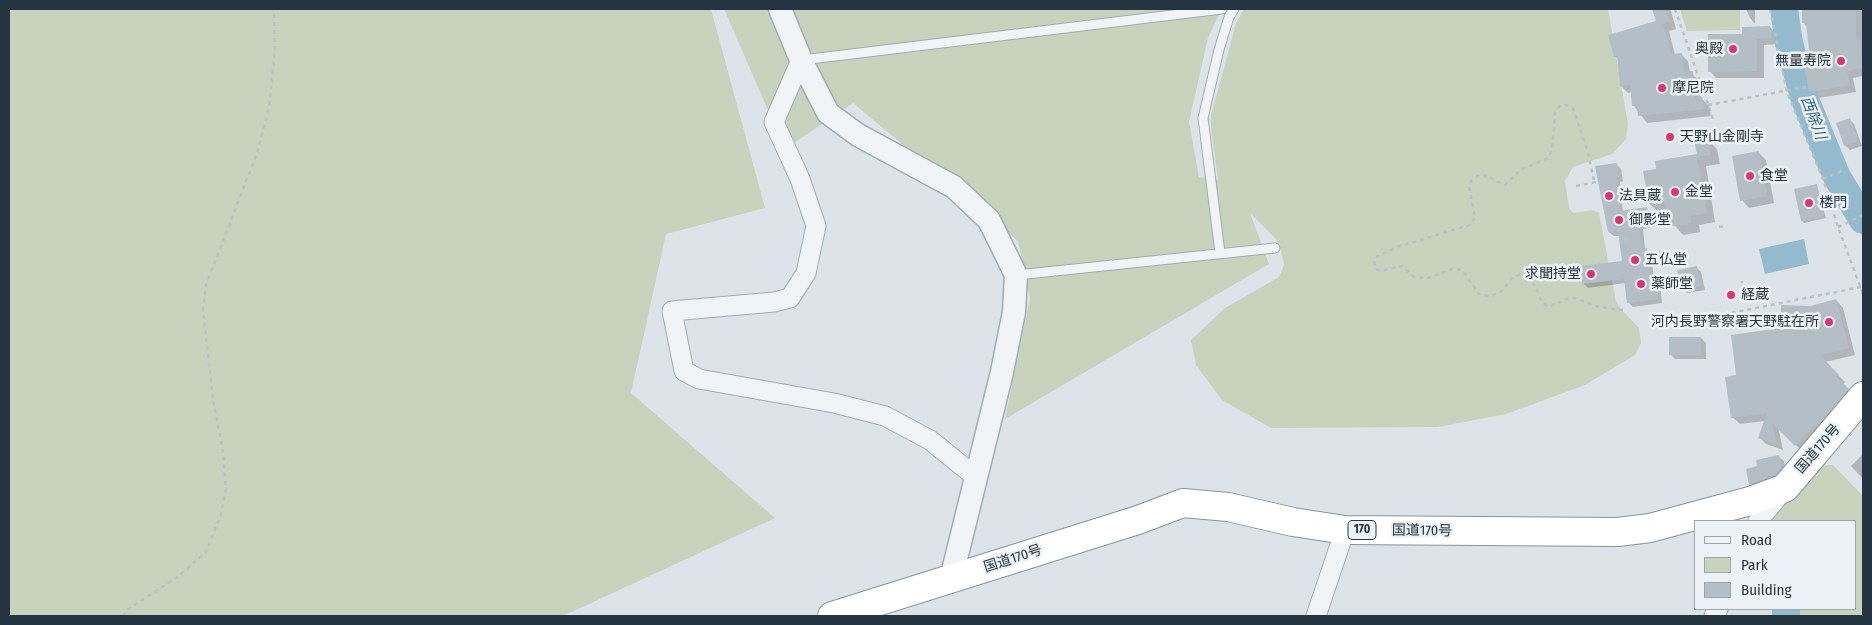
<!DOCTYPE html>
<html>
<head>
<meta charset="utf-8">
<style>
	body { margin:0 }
	#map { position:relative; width:1872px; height:625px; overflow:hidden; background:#dde4e9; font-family:"Fira Sans Condensed",sans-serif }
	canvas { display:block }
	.frame { position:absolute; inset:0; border:10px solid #253441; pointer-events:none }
	.legend { position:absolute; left:1694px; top:520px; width:162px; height:90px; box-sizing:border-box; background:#ecf2f6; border:1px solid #9ca6ae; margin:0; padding:6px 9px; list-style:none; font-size:15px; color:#253441 }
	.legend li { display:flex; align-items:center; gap:10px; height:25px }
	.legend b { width:25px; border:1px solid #9ca6ae }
</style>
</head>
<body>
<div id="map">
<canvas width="1872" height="625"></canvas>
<div class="frame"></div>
<ul class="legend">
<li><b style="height:6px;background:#f0f4f6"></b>Road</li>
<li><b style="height:14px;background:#c7d3bd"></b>Park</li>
<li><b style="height:14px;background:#b4bec6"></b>Building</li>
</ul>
</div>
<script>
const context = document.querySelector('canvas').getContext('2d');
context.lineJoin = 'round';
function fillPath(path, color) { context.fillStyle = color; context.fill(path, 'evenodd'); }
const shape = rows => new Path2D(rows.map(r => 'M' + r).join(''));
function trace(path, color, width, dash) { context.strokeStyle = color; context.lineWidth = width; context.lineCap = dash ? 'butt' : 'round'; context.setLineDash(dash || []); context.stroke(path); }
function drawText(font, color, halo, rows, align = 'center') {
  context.font = font + ' "Fira Sans Condensed","Noto Sans JP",sans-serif'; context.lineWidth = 5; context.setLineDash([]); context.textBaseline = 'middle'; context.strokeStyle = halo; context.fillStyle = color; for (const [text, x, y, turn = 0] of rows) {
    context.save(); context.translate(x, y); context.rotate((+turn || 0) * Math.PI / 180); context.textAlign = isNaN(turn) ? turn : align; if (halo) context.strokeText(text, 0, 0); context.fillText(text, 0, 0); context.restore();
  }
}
fillPath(shape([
	[9,9,711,9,765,208,666,234,631,393,775,518,563,616,9,616],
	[724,9,1222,9,1208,38,1189,122,1199,177,1218,180,1211,127,1211,116,1236,23,1244,9,1608,9,1628,124,1626,139,1612,154,1573,167,1565,181,1569,208,1573,213,1593,210,1599,213,1616,301,1620,308,1639,328,1641,343,1635,355,1585,385,1506,414,1438,427,1271,428,1222,400,1196,365,1191,340,1225,308,1279,277,1284,265,1281,249,1276,239,1250,213,1269,264,1005,419,1030,298,1018,241,853,103,785,149],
	[1680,9,1740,9,1740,30,1687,31],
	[1833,465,1863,496,1863,616,1783,616,1781,609,1856,609,1856,521,1765,521,1816,466]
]), '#c7d3bd');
fillPath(shape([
	[1804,239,1809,264,1765,274,1759,249]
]), '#93bbcd');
fillPath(shape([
	[1654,9,1669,9,1671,11,1676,29,1669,31,1675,55,1681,54,1688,61,1690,73,1699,80,1701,98,1709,106,1711,116,1647,123,1634,106,1632,92,1628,93,1621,86,1619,60,1615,56,1658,22],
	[1746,9,1755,9,1755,24,1750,18],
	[1803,9,1862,9,1863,76,1853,78,1856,92,1818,98,1810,91,1811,51,1808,28,1803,22],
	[1770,27,1776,34,1777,44,1764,45,1764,78,1716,78,1710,71,1743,35],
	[1850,120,1854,124,1862,146,1850,150,1845,145],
	[1708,140,1717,149,1720,164,1706,166,1715,222,1699,225,1700,232,1683,235,1669,219,1667,212,1659,213,1650,204,1645,172,1658,170,1698,155],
	[1759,153,1766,160,1774,203,1749,208,1742,200],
	[1616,164,1621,169,1623,181,1620,182,1623,212,1647,209,1651,213,1653,227,1643,229,1645,249,1651,254,1654,279,1660,283,1662,303,1633,307,1628,302,1626,283,1588,288,1583,283,1624,262,1620,236,1614,236,1609,232],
	[1816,185,1826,218,1804,223,1802,221],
	[1696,267,1701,272,1705,290,1687,293,1682,289],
	[1836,300,1843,308,1855,355,1825,362,1845,382,1843,385,1855,397,1803,452,1778,427,1783,450,1766,444,1759,437,1765,421,1740,424,1732,417,1738,376,1783,329,1810,307],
	[1701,338,1706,343,1706,359,1675,359,1671,355],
	[1863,454,1863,479,1851,466],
	[1779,457,1784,461,1786,472,1755,489,1750,484,1759,467]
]), '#0003');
trace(shape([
	[1784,9,1789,43,1804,97,1837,177,1863,220],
	[1786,609,1786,616]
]), '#93bbcd', 28);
fillPath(shape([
	[1652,9,1666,9,1670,22,1663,24,1671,54,1682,53,1684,72,1693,71,1695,98,1702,97,1704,109,1638,116,1637,106,1632,106,1630,85,1620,86,1617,56,1614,57,1608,35,1656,21],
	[1802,9,1856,9,1856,40,1860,39,1863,68,1847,71,1850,85,1809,92,1801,52,1809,50,1806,23,1802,23],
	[1770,26,1771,38,1757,39,1757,71,1708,72,1708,34,1742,34,1742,27],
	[1850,118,1858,141,1844,146,1836,123],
	[1708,138,1711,155,1697,157,1707,213,1690,216,1691,223,1672,226,1671,219,1667,220,1664,202,1649,204,1643,171,1656,169,1655,161,1697,154,1694,141],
	[1759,151,1767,196,1740,201,1732,156],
	[1617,163,1619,177,1616,178,1620,211,1647,207,1649,223,1639,225,1642,249,1647,248,1650,275,1652,278,1656,277,1658,299,1627,303,1624,279,1582,284,1580,266,1622,261,1618,231,1608,232,1595,166],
	[1817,184,1824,216,1801,221,1794,189],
	[1697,266,1701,286,1681,289,1677,270],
	[1836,299,1849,348,1820,355,1839,375,1837,377,1849,389,1816,427,1814,426,1795,446,1772,423,1777,444,1758,438,1767,413,1731,418,1725,377,1736,375,1731,335,1781,328,1781,305,1810,306],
	[1669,337,1701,337,1701,355,1669,355],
	[1779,455,1782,467,1777,473,1749,485,1746,469,1757,466,1756,460]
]), '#b4bec6');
const service = shape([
	[802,60,1222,9],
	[1220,253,1203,118,1219,50,1229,17,1234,9],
	[1017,275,1275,248]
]);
const minor = shape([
	[801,60,774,122,800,179,816,226,806,273,790,298,774,302,672,311,684,371,699,379,834,403,885,416,930,440,976,477],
	[1758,521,1783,491],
	[1316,616,1345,530],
	[1714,616,1718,609]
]);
const tertiary = shape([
	[780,9,801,60,828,113,858,135,954,187,989,220,1016,275,1014,312,1002,372,951,579]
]);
const trunk = shape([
	[832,616,1138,520,1183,503,1228,507,1293,522,1345,530,1618,532,1650,528,1750,501,1785,488,1863,396]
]);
trace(service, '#a2acb3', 11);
trace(minor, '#a2acb3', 21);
trace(tertiary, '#a2acb3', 25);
trace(trunk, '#8394a1', 30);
trace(shape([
	[1675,9,1713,119],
	[1770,9,1787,92,1823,179,1838,227,1863,294],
	[1708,105,1806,87],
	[1823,179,1842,171],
	[1594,180,1588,153,1573,108,1567,105,1560,106,1555,112,1552,150,1548,158,1520,170,1505,185,1484,175,1479,175,1472,180,1469,186,1475,217,1470,225,1397,247,1378,256,1374,261,1376,269,1381,271,1402,266,1414,277,1428,278,1453,269,1462,270,1479,294,1490,296,1500,293,1513,277,1528,272,1542,302,1548,307,1572,297,1599,307,1623,310],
	[1576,186,1596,182],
	[1821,199,1829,198],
	[1719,227,1724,226],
	[1838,227,1863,215],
	[1625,237,1626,242],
	[1659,252,1665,251],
	[1742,281,1742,283],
	[1661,286,1666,285],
	[1661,327,1861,287],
	[123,616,127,610,176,578,206,552,221,514,226,488,223,452,213,399,203,310,206,285,257,153,269,108,275,50,274,9]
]), '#bbc2c7', 2.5, [4, 4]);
trace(service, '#f0f4f6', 9);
trace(minor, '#f0f4f6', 19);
trace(tertiary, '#f0f4f6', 22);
trace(trunk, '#fff', 28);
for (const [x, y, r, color] of [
	[1733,49,5,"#dd336e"],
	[1841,61,5,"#dd336e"],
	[1662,88,5,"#dd336e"],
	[1670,137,5,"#dd336e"],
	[1750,176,5,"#dd336e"],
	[1675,192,5,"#dd336e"],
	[1609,196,5,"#dd336e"],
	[1809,203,5,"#dd336e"],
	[1619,220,5,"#dd336e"],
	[1635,260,5,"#dd336e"],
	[1591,274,5,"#dd336e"],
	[1641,284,5,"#dd336e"],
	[1731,295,5,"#dd336e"],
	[1829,322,5,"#dd336e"]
]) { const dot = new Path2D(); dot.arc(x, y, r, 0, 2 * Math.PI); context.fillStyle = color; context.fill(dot); trace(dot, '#ecf2f6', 2); }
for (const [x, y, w] of [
	[1362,530,28]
]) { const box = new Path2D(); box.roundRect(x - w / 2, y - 9.5, w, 19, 4); context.fillStyle = '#ecf2f6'; context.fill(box); trace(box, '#253441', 1); }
drawText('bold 12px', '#253441', null, [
	["170",1362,530]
]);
drawText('14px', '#253441', '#ecf2f6', [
	["奥殿",1723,49,"right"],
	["無量寿院",1831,61,"right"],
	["摩尼院",1672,88],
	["天野山金剛寺",1680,137],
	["食堂",1760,176],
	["金堂",1685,192],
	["法具蔵",1619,196],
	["楼門",1819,203],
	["御影堂",1629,220],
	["五仏堂",1645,260],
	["求聞持堂",1581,274,"right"],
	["薬師堂",1651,284],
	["経蔵",1741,295],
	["河内長野警察署天野駐在所",1819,322,"right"]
], 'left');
drawText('14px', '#253441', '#ecf2f6', [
	["国道170号",1818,449,-49],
	["国道170号",1422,531,1],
	["国道170号",1013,559,-18]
]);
drawText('italic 15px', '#2a5d79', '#ecf2f6', [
	["西除川",1813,118,69]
]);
</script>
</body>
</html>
